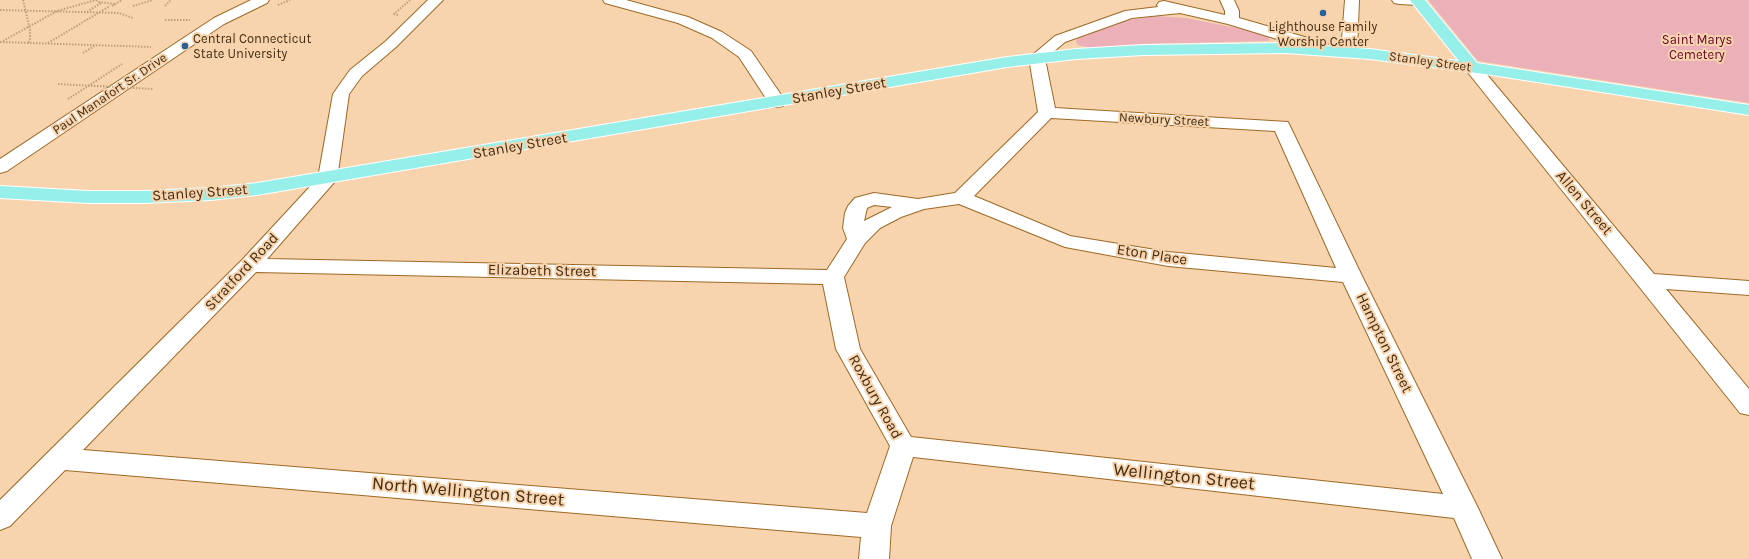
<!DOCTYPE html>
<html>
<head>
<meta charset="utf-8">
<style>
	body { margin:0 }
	canvas { display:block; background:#f7d4ae }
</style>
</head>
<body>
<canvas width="1749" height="559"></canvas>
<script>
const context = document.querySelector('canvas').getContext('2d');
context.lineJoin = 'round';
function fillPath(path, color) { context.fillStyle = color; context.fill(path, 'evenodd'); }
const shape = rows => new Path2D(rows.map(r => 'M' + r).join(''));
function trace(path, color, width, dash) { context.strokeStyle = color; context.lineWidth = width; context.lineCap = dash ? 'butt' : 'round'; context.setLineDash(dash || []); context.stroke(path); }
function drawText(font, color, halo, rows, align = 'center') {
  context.font = font + ' Karla,sans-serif'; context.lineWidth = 4; context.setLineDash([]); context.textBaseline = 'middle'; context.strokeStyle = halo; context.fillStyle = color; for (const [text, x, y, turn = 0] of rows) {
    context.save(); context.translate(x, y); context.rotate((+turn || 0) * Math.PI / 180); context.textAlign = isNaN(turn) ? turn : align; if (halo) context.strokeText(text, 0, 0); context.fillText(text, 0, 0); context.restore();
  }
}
fillPath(shape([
	[1428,0,1749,0,1749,103,1478,61],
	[1155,16,1186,18,1257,32,1264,34,1269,38,1269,41,1141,44,1089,48,1078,45,1076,42,1076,40,1079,38,1122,21]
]), '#ecb0b9');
const minor = shape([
	[251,0,269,0,267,3,224,24,7,171,0,173,0,159,214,18,251,0],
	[428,0,443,0,396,47,362,76,349,94,337,179,267,259,827,270,847,239,843,228,845,213,848,206,855,198,874,193,918,199,955,193,1038,112,1029,58,1055,36,1125,11,1158,7,1157,5,1159,2,1164,1,1225,15,1225,11,1220,0,1234,0,1239,11,1239,18,1315,40,1335,47,1337,50,1335,53,1329,55,1228,24,1180,13,1132,18,1065,42,1045,59,1055,108,1288,122,1362,276,1478,508,1502,559,1472,559,1454,518,913,457,891,526,889,559,859,559,861,537,65,470,10,526,0,530,0,500,242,260,318,178,333,94,350,70,386,41,428,0],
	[1051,118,1275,131,1336,268,1168,252,1070,236,974,196,1051,118],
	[959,204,1065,247,1168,266,1343,282,1443,494,911,437,860,349,844,277,865,243,880,228,901,217,924,209,959,204],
	[874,205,892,207,864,221,867,208,874,205],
	[256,272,823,284,836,349,890,446,867,513,83,450,256,272],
	[603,0,626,0,688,17,722,32,751,51,786,102,783,106,777,107,771,106,739,57,712,38,678,23,605,3,603,0],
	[1345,0,1359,0,1357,52,1355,55,1349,57,1343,55,1341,52,1345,0],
	[1392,0,1424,0,1425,1,1423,4,1418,5,1399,4,1394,3,1392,0],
	[1472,62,1478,64,1654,274,1749,281,1749,295,1666,289,1749,389,1749,415,1740,413,1466,70,1464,67,1466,64,1472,62]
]);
const major = shape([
	[1410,0,1425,0,1477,63,1749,105,1749,115,1492,75,1370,59,1285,53,1144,55,1076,59,1007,67,257,195,211,200,144,203,88,203,0,198,0,186,88,191,144,191,211,188,257,183,1007,57,1076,49,1144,45,1285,43,1370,49,1459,61,1410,0]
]);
trace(minor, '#9e6925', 2);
trace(major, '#fff', 2);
trace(shape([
	[23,0,30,30,30,40,28,43],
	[96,0,99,2,115,4],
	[278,5,290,0],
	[112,6,122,0],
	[133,6,153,0],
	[165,6,171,0],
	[0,10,119,13,133,18],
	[87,12,101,3],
	[398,15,394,14,410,0],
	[165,20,190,20],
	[3,41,57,11,96,0],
	[0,42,151,47],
	[48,43,110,6],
	[83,53,96,45],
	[68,99,122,64]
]), '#be9f7c', 2, [1.5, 1.5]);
fillPath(minor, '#fff');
fillPath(major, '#97efea');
trace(shape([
	[58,84,153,89]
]), '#be9f7c', 2, [1.5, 1.5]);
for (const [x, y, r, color] of [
	[1323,13,4,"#266299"],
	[185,46,4,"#266299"]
]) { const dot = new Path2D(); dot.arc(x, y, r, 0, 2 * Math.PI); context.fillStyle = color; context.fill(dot); trace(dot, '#f7d4ae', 1.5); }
drawText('13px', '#442d12', '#f7d4ae', [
	["Lighthouse Family",1323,27],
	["Worship Center",1323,42],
	["Central Connecticut",193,39,"left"],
	["State University",193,54,"left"]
]);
drawText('13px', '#680328', '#f7d4ae', [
	["Saint Marys",1697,40],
	["Cemetery",1697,55]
]);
drawText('13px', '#442d12', '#f7d4ae', [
	["Stanley Street",1430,62,8],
	["Paul Manafort Sr. Drive",110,94,-34],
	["Newbury Street",1164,120,3]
]);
drawText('15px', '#442d12', '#f7d4ae', [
	["Stanley Street",839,91,-10],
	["Stanley Street",520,146,-10],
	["Stanley Street",200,193,-4],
	["Allen Street",1584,203,50],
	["Eton Place",1152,255,9],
	["Elizabeth Street",542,271,1],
	["Stratford Road",242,272,-47],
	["Hampton Street",1384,343,64],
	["Roxbury Road",875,397,61]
]);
drawText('18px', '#442d12', '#f7d4ae', [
	["Wellington Street",1184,477,6],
	["North Wellington Street",468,492,5]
]);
</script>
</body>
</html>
